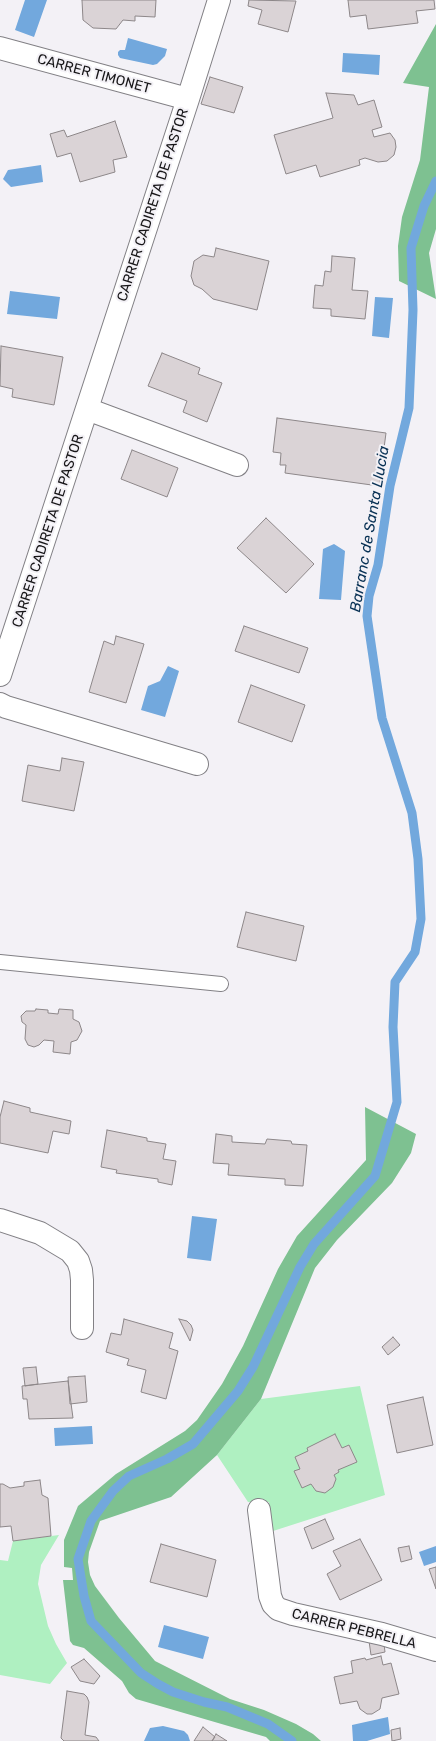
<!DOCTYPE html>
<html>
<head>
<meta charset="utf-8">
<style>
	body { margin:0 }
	canvas { display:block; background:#f3f1f6 }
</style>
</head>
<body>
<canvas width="436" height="1741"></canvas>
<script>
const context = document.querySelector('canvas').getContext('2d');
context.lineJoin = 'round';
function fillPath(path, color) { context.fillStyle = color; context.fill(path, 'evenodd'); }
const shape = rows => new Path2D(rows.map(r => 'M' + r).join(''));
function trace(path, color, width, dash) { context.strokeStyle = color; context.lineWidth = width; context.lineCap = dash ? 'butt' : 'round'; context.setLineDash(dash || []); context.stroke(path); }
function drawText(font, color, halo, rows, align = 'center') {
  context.font = font + ' Rubik,sans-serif'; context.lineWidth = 4; context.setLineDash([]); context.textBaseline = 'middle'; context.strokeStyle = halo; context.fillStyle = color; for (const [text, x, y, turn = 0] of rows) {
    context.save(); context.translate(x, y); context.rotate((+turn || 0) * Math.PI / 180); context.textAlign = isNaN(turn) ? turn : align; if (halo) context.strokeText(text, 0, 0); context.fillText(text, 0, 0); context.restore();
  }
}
fillPath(shape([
	[360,1386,385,1495,270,1532,269,1502,248,1502,217,1455,261,1399],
	[59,1535,41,1565,38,1584,48,1626,56,1644,67,1663,50,1684,0,1675,0,1560,8,1561,13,1541]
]), '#aff0c1');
fillPath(shape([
	[436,24,436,229,429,253,436,299,399,281,398,246,402,217,420,160,429,87,403,83],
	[365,1107,416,1134,411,1153,392,1183,337,1240,315,1268,261,1399,217,1455,171,1497,100,1521,89,1552,88,1562,90,1575,95,1586,119,1618,155,1661,230,1699,264,1710,296,1724,313,1734,321,1741,270,1741,266,1737,136,1699,129,1693,122,1681,84,1648,73,1645,70,1641,63,1580,73,1580,72,1568,64,1567,64,1540,78,1506,116,1474,185,1431,197,1420,222,1384,243,1346,278,1269,297,1236,366,1160]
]), '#7ec191');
fillPath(shape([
	[25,0,47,0,34,37,15,30],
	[128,38,167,49,165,56,157,64,153,65,120,58,118,55,118,52,120,50,125,50],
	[343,53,380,55,379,75,342,72],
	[41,165,43,182,11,187,3,179,8,170],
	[10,291,60,297,57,319,7,314],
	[375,297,393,298,389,338,372,336],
	[334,544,345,551,341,600,319,599,323,549],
	[168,666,179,671,165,717,141,710,148,686,160,681],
	[192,1216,217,1219,211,1261,187,1258],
	[92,1426,93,1444,55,1446,54,1428],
	[436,1546,436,1562,424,1566,419,1552],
	[164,1625,209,1637,203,1659,158,1647],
	[388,1717,390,1734,367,1741,353,1741,352,1725],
	[163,1726,184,1731,188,1735,190,1741,144,1741,150,1728]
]), '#72a8dd');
trace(shape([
	[292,1741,268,1724,227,1707,204,1702,173,1692,158,1684,141,1673,91,1621,84,1596,78,1559,91,1521,113,1491,129,1476,167,1459,193,1444,238,1391,253,1367,300,1267,314,1244,375,1176,397,1102,393,1027,395,982,415,952,421,919,418,859,412,813,382,718,367,616,369,596,378,565,390,486,409,408,413,310,411,248,424,206,436,181]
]), '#72a8dd', 9);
const building = shape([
	[82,0,156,0,155,17,135,16,135,21,123,20,116,29,93,28,83,20,82,0],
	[249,0,296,1,288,32,258,24,262,10,248,6,249,0],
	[348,0,434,0,435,9,416,11,418,23,368,29,366,15,350,17,348,0],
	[210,77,243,87,234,113,201,104,210,77],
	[326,93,354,95,358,105,374,100,382,127,372,130,374,137,390,133,395,140,396,147,394,155,387,161,378,162,365,158,359,160,360,165,320,177,316,165,286,174,274,135,333,118,326,93],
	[115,121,127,157,113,160,115,172,80,182,71,153,57,157,50,134,64,130,67,137,115,121],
	[216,248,269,261,257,310,213,299,202,289,194,285,191,276,194,261,203,255,214,257,216,248],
	[332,256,355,258,352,290,368,291,365,319,331,316,331,309,313,308,315,285,323,286,325,271,331,272,332,256],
	[1,346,63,357,54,405,12,397,13,389,0,386,1,346],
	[162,353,200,368,198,374,222,383,207,422,183,412,187,401,148,386,162,353],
	[277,418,386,433,379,486,285,473,286,465,280,465,281,453,273,452,277,418],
	[132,450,178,468,167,497,121,479,132,450],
	[266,518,314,564,286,593,237,548,266,518],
	[244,626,308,648,299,673,235,651,244,626],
	[116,636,144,644,126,703,89,692,104,641,114,645,116,636],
	[251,685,305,705,292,742,238,722,251,685],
	[62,758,84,762,74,811,22,801,28,765,60,771,62,758],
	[246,912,304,926,296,961,237,947,246,912],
	[36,1009,48,1010,48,1013,58,1014,59,1009,73,1010,73,1019,79,1022,82,1031,77,1040,71,1042,70,1054,53,1052,54,1041,44,1040,39,1045,34,1047,28,1045,25,1039,26,1025,22,1022,21,1016,26,1011,35,1011,36,1009],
	[4,1101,30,1108,30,1112,71,1121,69,1134,53,1131,48,1153,0,1143,0,1117,4,1101],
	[107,1130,147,1138,147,1141,166,1144,163,1159,176,1161,172,1185,158,1182,158,1179,116,1173,117,1170,101,1167,107,1130],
	[216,1134,232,1136,232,1142,265,1144,267,1139,291,1141,292,1144,307,1145,303,1186,285,1185,285,1179,228,1175,229,1164,213,1163,216,1134],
	[124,1319,173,1333,169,1348,178,1351,166,1399,141,1392,146,1370,127,1365,129,1359,106,1352,111,1333,121,1335,124,1319],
	[179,1319,187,1321,191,1325,193,1330,190,1341,179,1319],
	[393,1337,400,1345,388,1355,382,1347,393,1337],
	[36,1367,38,1384,25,1386,23,1368,36,1367],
	[85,1376,87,1402,70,1404,68,1377,85,1376],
	[68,1381,73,1418,29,1419,27,1399,23,1399,22,1386,68,1381],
	[423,1397,433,1445,397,1453,387,1405,423,1397],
	[335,1434,342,1448,349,1445,357,1462,338,1470,339,1472,334,1475,336,1479,333,1487,325,1493,316,1491,311,1484,302,1488,294,1471,300,1469,295,1457,308,1451,307,1448,335,1434],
	[40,1480,42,1495,48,1498,51,1536,13,1541,11,1526,0,1527,0,1484,3,1484,10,1488,24,1486,24,1482,40,1480],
	[325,1519,334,1539,312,1549,304,1528,325,1519],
	[360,1539,382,1580,340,1600,327,1574,341,1566,333,1551,360,1539],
	[161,1544,216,1560,207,1597,150,1582,161,1544],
	[409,1546,412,1559,401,1562,398,1548,409,1546],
	[436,1567,436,1589,429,1569,436,1567],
	[369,1641,384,1644,385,1652,371,1655,369,1641],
	[381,1656,383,1665,391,1663,399,1694,382,1698,380,1709,372,1714,367,1714,360,1709,357,1701,340,1704,334,1677,353,1673,351,1661,365,1658,366,1660,381,1656],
	[84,1659,100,1676,94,1684,80,1681,71,1667,84,1659],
	[67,1691,84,1694,87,1697,89,1702,85,1735,96,1737,99,1741,64,1741,61,1738,67,1691],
	[203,1727,215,1737,212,1741,194,1741,203,1727],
	[400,1728,401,1739,392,1741,391,1730,400,1728],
	[216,1734,227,1741,212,1741,216,1734]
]);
fillPath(building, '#dad3d6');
trace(building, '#8d8789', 1);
const service = shape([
	[0,962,221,984]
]);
const minor = shape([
	[0,48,188,99],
	[87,409,237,465],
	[0,675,188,99,219,0],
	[0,704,6,707,197,764],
	[0,1220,40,1233,70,1251,78,1261,81,1270,82,1280,82,1328],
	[259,1510,270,1596,273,1604,278,1609,293,1614,382,1634,436,1650]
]);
trace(service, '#828085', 16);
trace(minor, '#828085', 24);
trace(service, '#fff', 14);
trace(minor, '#fff', 22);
drawText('14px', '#171618', '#f3f1f6', [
	["CARRER TIMONET",94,74,15],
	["CARRER CADIRETA DE PASTOR",153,205,-72],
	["CARRER CADIRETA DE PASTOR",48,531,-72],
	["CARRER PEBRELLA",354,1629,14]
]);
drawText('italic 15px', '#083154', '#f3f1f6', [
	["Barranc de Santa Llucia",370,529,-80]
]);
</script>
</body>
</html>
